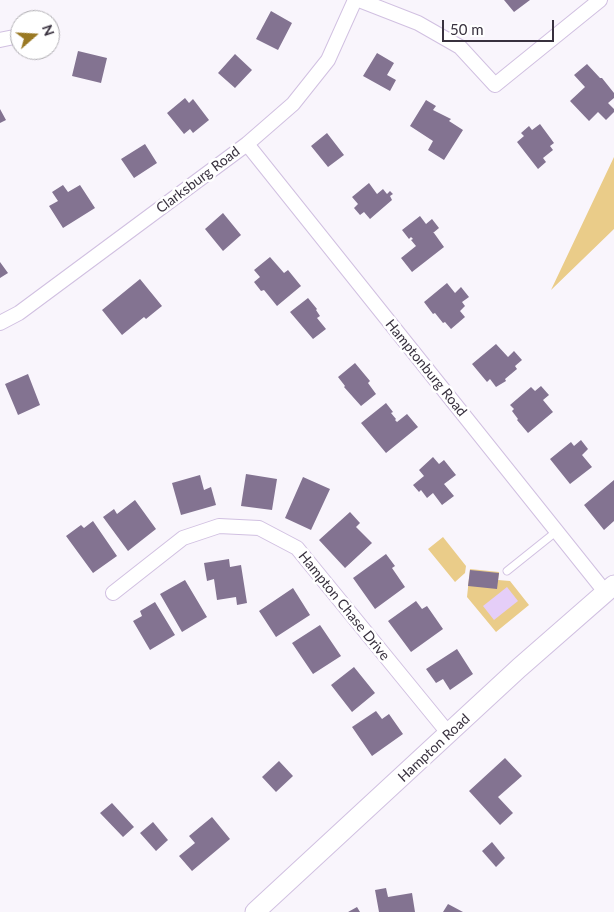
<!DOCTYPE html>
<html>
<head>
<meta charset="utf-8">
<style>
	body { margin:0 }
	#map { position:relative; width:614px; height:912px; overflow:hidden; background:#f9f5fc; font-family:Lato,sans-serif }
	canvas { display:block }
	.north { position:absolute; left:10px; top:10px; width:50px; height:50px; box-sizing:border-box; background:#fff; border:1px solid #afadb2; border-radius:50%; rotate:71deg; font-size:14px; font-weight:700; line-height:20px; text-align:center; color:#38313e }
	.north::after { content:''; display:block; margin:auto; width:18px; height:22px; background:#9a7923; clip-path:polygon(50% 0,100% 100%,50% 72%,0 100%) }
	.scale { position:absolute; left:442px; top:20px; width:112px; height:22px; box-sizing:border-box; border:2px solid #38313e; border-top:0; padding-left:6px; font-size:15px; line-height:18px; white-space:nowrap; color:#38313e; -webkit-text-stroke:4px #fff; paint-order:stroke }
</style>
</head>
<body>
<div id="map">
<canvas width="614" height="912"></canvas>
<div class="north">N</div>
<div class="scale">50 m</div>
</div>
<script>
const context = document.querySelector('canvas').getContext('2d');
context.lineJoin = 'round';
function fillPath(path, color) { context.fillStyle = color; context.fill(path, 'evenodd'); }
const shape = rows => new Path2D(rows.map(r => 'M' + r).join(''));
function trace(path, color, width, dash) { context.strokeStyle = color; context.lineWidth = width; context.lineCap = dash ? 'butt' : 'round'; context.setLineDash(dash || []); context.stroke(path); }
function drawText(font, color, halo, rows, align = 'center') {
  context.font = font + ' Lato,sans-serif'; context.lineWidth = 5; context.setLineDash([]); context.textBaseline = 'middle'; context.strokeStyle = halo; context.fillStyle = color; for (const [text, x, y, turn = 0] of rows) {
    context.save(); context.translate(x, y); context.rotate((+turn || 0) * Math.PI / 180); context.textAlign = isNaN(turn) ? turn : align; if (halo) context.strokeText(text, 0, 0); context.fillText(text, 0, 0); context.restore();
  }
}
fillPath(shape([
	[614,157,614,229,551,290],
	[443,537,466,566,465,573,455,582,428,549],
	[470,569,499,572,498,580,510,581,529,605,496,632,467,597]
]), '#eacc89');
fillPath(shape([
	[507,587,518,601,494,620,483,606]
]), '#e5cef8');
fillPath(shape([
	[504,0,530,0,514,12],
	[271,11,292,23,278,50,256,39],
	[78,51,107,58,101,83,72,76],
	[377,53,394,63,387,75,396,80,390,91,363,76],
	[235,54,252,70,235,88,218,73],
	[587,64,600,78,602,78,614,93,614,98,608,103,614,109,614,112,606,120,598,112,589,121,570,101,585,87,574,75],
	[185,98,189,103,193,99,209,120,193,133,190,129,184,134,167,113],
	[426,100,436,106,433,110,451,119,449,121,463,130,444,160,428,150,433,141,410,126],
	[0,109,6,120,0,123],
	[540,124,554,143,550,146,553,150,543,158,546,162,538,169,517,142,524,136,521,133,529,126,532,130],
	[327,133,344,155,328,167,311,146],
	[145,144,157,163,134,178,121,159],
	[369,183,377,194,383,189,387,194,390,191,393,194,390,196,392,200,370,219,364,212,360,215,354,208,358,204,352,197],
	[63,185,68,192,80,185,95,208,63,228,49,206,58,201,52,192],
	[223,213,241,235,223,251,205,229],
	[420,216,426,224,432,219,439,228,433,233,434,233,444,247,412,272,401,258,416,246,411,240,413,239,411,237,409,239,402,230],
	[270,257,284,273,288,270,301,286,277,306,264,290,261,291,254,282,260,277,254,270],
	[0,262,8,273,0,278],
	[140,279,162,306,146,319,144,317,122,335,102,310],
	[447,283,455,293,461,287,469,297,462,302,465,306,460,311,465,317,451,329,445,322,443,323,435,313,433,314,424,302],
	[308,298,317,309,316,310,320,316,317,318,326,329,313,339,290,312],
	[496,344,508,357,514,351,522,360,515,366,517,369,505,379,506,381,496,387,490,379,487,382,472,364],
	[355,363,370,381,368,383,376,394,361,406,344,387,345,386,338,377],
	[28,374,40,405,18,415,5,384],
	[541,386,549,395,543,400,553,412,528,433,517,420,518,419,512,411,514,409,510,405,531,387,535,391],
	[386,403,393,412,391,413,396,419,395,420,397,422,407,414,418,427,386,453,361,423],
	[581,440,588,449,582,455,592,467,570,484,550,459,571,442,574,446],
	[433,457,439,464,444,460,456,475,444,484,454,496,442,505,433,493,427,498,421,490,419,492,413,485,424,476,419,470],
	[246,474,277,479,272,510,241,506],
	[200,475,204,490,211,487,216,505,181,515,172,483],
	[303,477,330,489,311,530,285,518],
	[614,480,614,521,604,530,584,505],
	[135,500,156,529,128,551,103,517,114,509,117,514],
	[350,512,360,523,356,527,372,543,345,568,319,540],
	[93,521,117,556,93,573,66,536,81,525,84,528],
	[386,554,395,566,392,568,405,587,375,609,353,578],
	[229,559,230,567,241,565,247,603,237,605,236,597,217,600,214,579,207,581,204,563],
	[470,570,499,573,497,589,468,586],
	[185,580,207,617,182,632,160,594],
	[293,588,310,615,276,637,259,611],
	[416,601,422,609,427,606,443,629,411,652,388,621],
	[155,602,175,635,150,650,133,621,142,616,140,611],
	[320,625,341,656,313,674,292,643],
	[457,649,473,674,450,690,443,679,436,683,426,669],
	[354,667,375,693,352,712,331,685],
	[376,711,382,719,389,714,403,734,372,756,352,727],
	[505,758,522,776,498,797,513,813,500,825,469,791],
	[279,761,293,776,276,792,262,777],
	[112,803,134,827,123,837,100,813],
	[212,817,230,839,192,871,179,856,195,843,189,836],
	[153,822,168,840,156,851,140,833],
	[492,842,505,858,496,867,482,851],
	[386,888,388,897,412,893,415,912,379,912,375,890],
	[448,904,463,912,443,912],
	[357,907,360,912,348,912]
]), '#837391');
const lane = shape([
	[507,571,557,531]
]);
const street = shape([
	[359,0,418,23,460,47,495,85,600,0],
	[0,40,19,36],
	[247,144,606,593],
	[0,323,19,313,247,144,293,104,328,60,355,0],
	[113,593,183,538,219,526,259,528,297,548,449,734]
]);
const secondary = shape([
	[255,912,519,668,614,585]
]);
trace(lane, '#d1c0e1', 9);
trace(street, '#d1c0e1', 16);
trace(secondary, '#d1c0e1', 21);
trace(lane, '#fff', 7);
trace(street, '#fff', 14);
trace(secondary, '#fff', 19);
drawText('14px', '#38313e', '#fff', [
	["Clarksburg Road",198,180,-37],
	["Hamptonburg Road",426,368,51],
	["Hampton Chase Drive",344,606,51],
	["Hampton Road",434,748,-43]
]);
</script>
</body>
</html>
